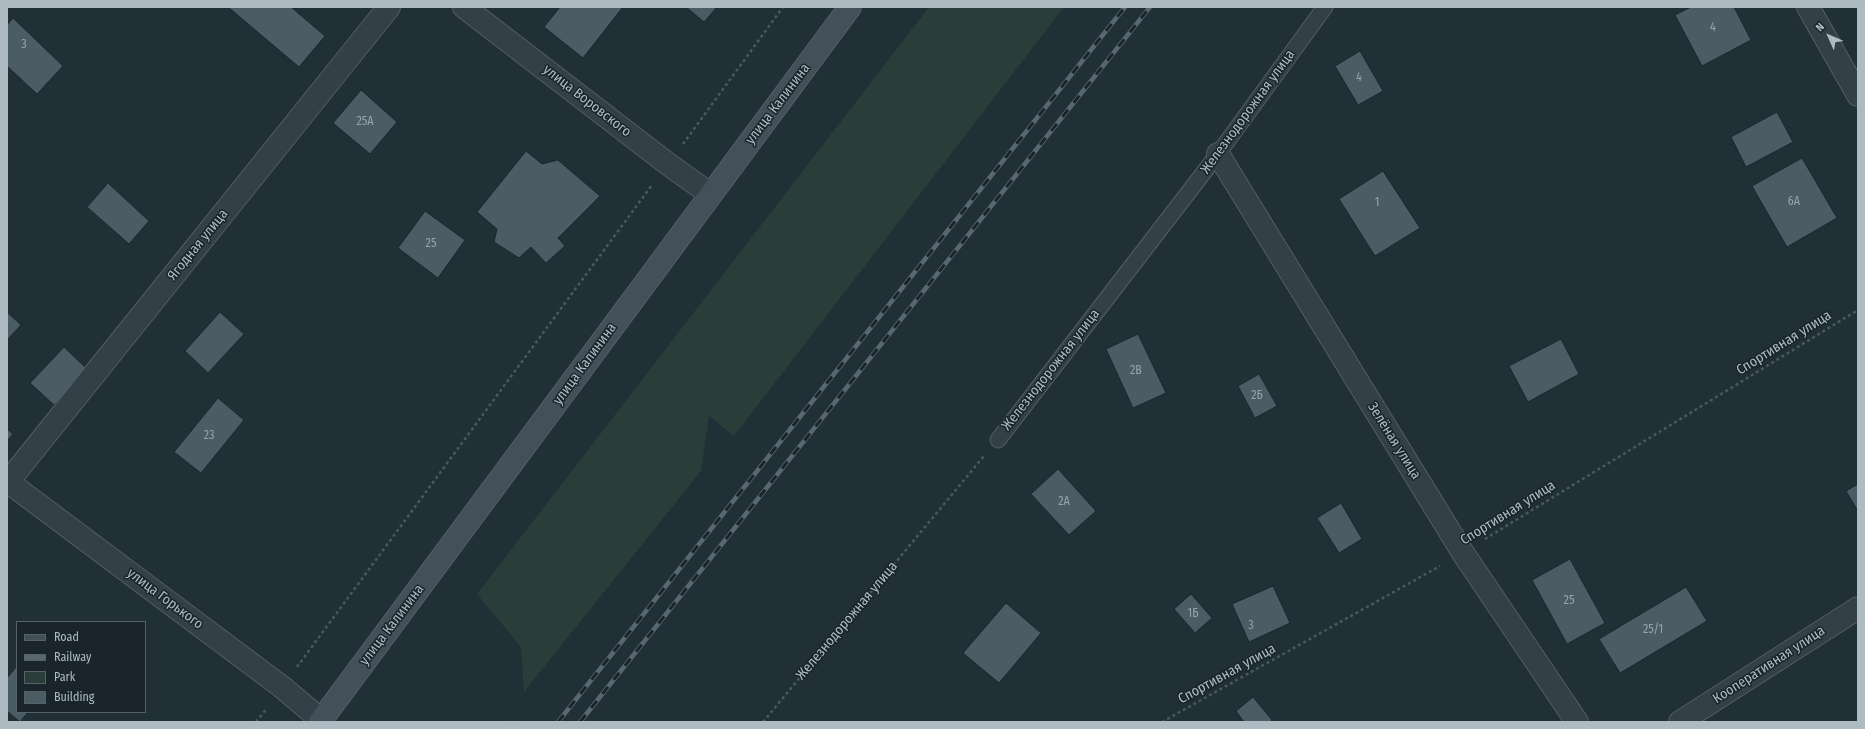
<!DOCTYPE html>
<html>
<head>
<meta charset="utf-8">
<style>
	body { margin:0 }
	#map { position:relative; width:1865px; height:729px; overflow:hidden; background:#212f36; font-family:"Fira Sans Condensed",sans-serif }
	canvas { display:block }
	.frame { position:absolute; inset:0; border:8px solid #afbbc3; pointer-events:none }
	.legend { position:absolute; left:16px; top:621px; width:130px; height:92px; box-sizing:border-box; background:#1a252b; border:1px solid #566168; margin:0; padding:5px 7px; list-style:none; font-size:12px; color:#afbbc3 }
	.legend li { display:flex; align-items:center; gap:8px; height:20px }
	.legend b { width:20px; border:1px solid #566168 }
	.north { position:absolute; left:1809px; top:16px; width:40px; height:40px; -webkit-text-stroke:3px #1a252b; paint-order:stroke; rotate:315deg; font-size:11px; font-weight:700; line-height:16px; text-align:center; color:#afbbc3 }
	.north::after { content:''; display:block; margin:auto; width:14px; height:18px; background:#afbbc3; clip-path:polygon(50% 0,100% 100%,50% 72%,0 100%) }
</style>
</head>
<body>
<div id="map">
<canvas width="1865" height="729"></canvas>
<div class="frame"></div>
<ul class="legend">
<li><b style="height:5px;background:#43505a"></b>Road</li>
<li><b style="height:5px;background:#586770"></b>Railway</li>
<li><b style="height:11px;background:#293e39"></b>Park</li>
<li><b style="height:11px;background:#4c5c65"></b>Building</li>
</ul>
<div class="north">N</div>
</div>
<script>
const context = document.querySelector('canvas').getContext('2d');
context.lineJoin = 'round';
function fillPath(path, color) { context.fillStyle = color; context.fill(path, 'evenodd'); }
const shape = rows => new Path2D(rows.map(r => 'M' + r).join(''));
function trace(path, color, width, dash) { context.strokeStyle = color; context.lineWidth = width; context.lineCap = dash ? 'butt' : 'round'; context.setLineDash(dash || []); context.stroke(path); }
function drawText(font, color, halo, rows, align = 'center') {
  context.font = font + ' "Fira Sans Condensed",sans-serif'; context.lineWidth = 3; context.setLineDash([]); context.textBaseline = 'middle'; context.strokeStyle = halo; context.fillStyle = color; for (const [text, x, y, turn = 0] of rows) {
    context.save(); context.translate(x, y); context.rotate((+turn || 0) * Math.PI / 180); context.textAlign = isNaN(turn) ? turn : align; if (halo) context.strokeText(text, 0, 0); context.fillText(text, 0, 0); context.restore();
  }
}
fillPath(shape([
	[929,7,1064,7,734,436,709,416,701,471,524,692,521,647,477,594]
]), '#293e39');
const building = shape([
	[228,7,291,7,325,36,299,67,228,7],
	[560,7,623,7,583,58,544,27,560,7],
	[686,7,717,7,704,22,686,7],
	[1691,7,1734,7,1751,40,1702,66,1675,15,1691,7],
	[13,18,63,66,37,94,7,66,7,25,13,18],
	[1360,51,1383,91,1358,105,1335,66,1360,51],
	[361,90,397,122,370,154,333,123,361,90],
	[1777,112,1793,142,1746,167,1731,137,1777,112],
	[526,151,542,164,558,160,600,196,558,238,565,246,546,263,531,247,519,258,494,242,497,229,477,212,526,151],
	[1802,158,1837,218,1787,247,1752,186,1802,158],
	[1383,171,1420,228,1375,256,1339,199,1383,171],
	[108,183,149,221,129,244,87,207,108,183],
	[425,211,465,240,438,278,398,248,425,211],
	[7,312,21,325,7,340,7,312],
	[220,312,244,334,208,373,185,351,220,312],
	[1138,334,1166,393,1133,408,1106,349,1138,334],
	[1561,339,1579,374,1528,402,1509,366,1561,339],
	[64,347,88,370,54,405,30,383,64,347],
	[1259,374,1277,406,1255,418,1238,386,1259,374],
	[218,398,244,420,201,473,174,452,218,398],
	[7,429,13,434,7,441,7,429],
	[1058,469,1096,511,1069,535,1031,494,1058,469],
	[1858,484,1858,511,1846,491,1858,484],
	[1341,503,1362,539,1339,553,1317,518,1341,503],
	[1570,559,1605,623,1567,644,1532,580,1570,559],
	[1273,586,1290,623,1249,642,1232,604,1273,586],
	[1686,587,1707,621,1620,673,1599,639,1686,587],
	[1191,594,1212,618,1195,633,1174,609,1191,594],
	[1006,603,1041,633,999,683,963,653,1006,603],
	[17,666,17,712,28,712,20,722,7,711,7,678,17,666],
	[1253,697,1272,720,1270,722,1244,722,1236,711,1253,697]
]);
fillPath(building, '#4c5c65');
trace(building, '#1c272d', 1);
const lane = shape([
	[998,440,1218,154,1325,7]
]);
const street = shape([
	[464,7,668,164,710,194],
	[1808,7,1858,95],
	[1218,154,1463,553,1577,722],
	[7,481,282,687,321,720],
	[7,483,389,7],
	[1680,722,1858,608]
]);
const secondary = shape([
	[320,722,850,7]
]);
trace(lane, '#525e64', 17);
trace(street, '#525e64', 24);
trace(secondary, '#525e64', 24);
trace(shape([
	[683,144,783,7],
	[1485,539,1858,310],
	[297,667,652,185],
	[256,722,267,708],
	[511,722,514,722],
	[763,722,984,456],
	[1162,722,1440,566]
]), '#475b59', 2.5, [3, 3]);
trace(lane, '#344047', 15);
trace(street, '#344047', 22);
trace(secondary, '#43505a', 22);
const rail = shape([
	[558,722,1125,7],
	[580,722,1150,7]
]);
trace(rail, '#586770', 4.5);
trace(rail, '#1a252b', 3, [9]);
drawText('12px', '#96a3ac', null, [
	["4",1713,28],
	["3",24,45],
	["4",1359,78],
	["25А",365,122],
	["6А",1794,202],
	["1",1377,203],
	["25",431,244],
	["2В",1136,371],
	["2Б",1257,396],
	["23",209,436],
	["2А",1064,502],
	["25",1569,601],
	["1Б",1193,614],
	["3",1251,626],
	["25/1",1653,630]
]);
drawText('14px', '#afbbc3', '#1a252b', [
	["улица Воровского",587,101,38],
	["улица Калинина",778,104,-53],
	["Железнодорожная улица",1248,112,-54],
	["Ягодная улица",198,245,-51],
	["Спортивная улица",1784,343,-32],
	["улица Калинина",585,364,-54],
	["Железнодорожная улица",1051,370,-52],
	["Зелёная улица",1394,441,58],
	["Спортивная улица",1508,513,-32],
	["улица Горького",165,599,37],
	["Железнодорожная улица",847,621,-50],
	["улица Калинина",392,625,-53],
	["Кооперативная улица",1769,665,-33],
	["Спортивная улица",1227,674,-29]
]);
</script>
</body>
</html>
